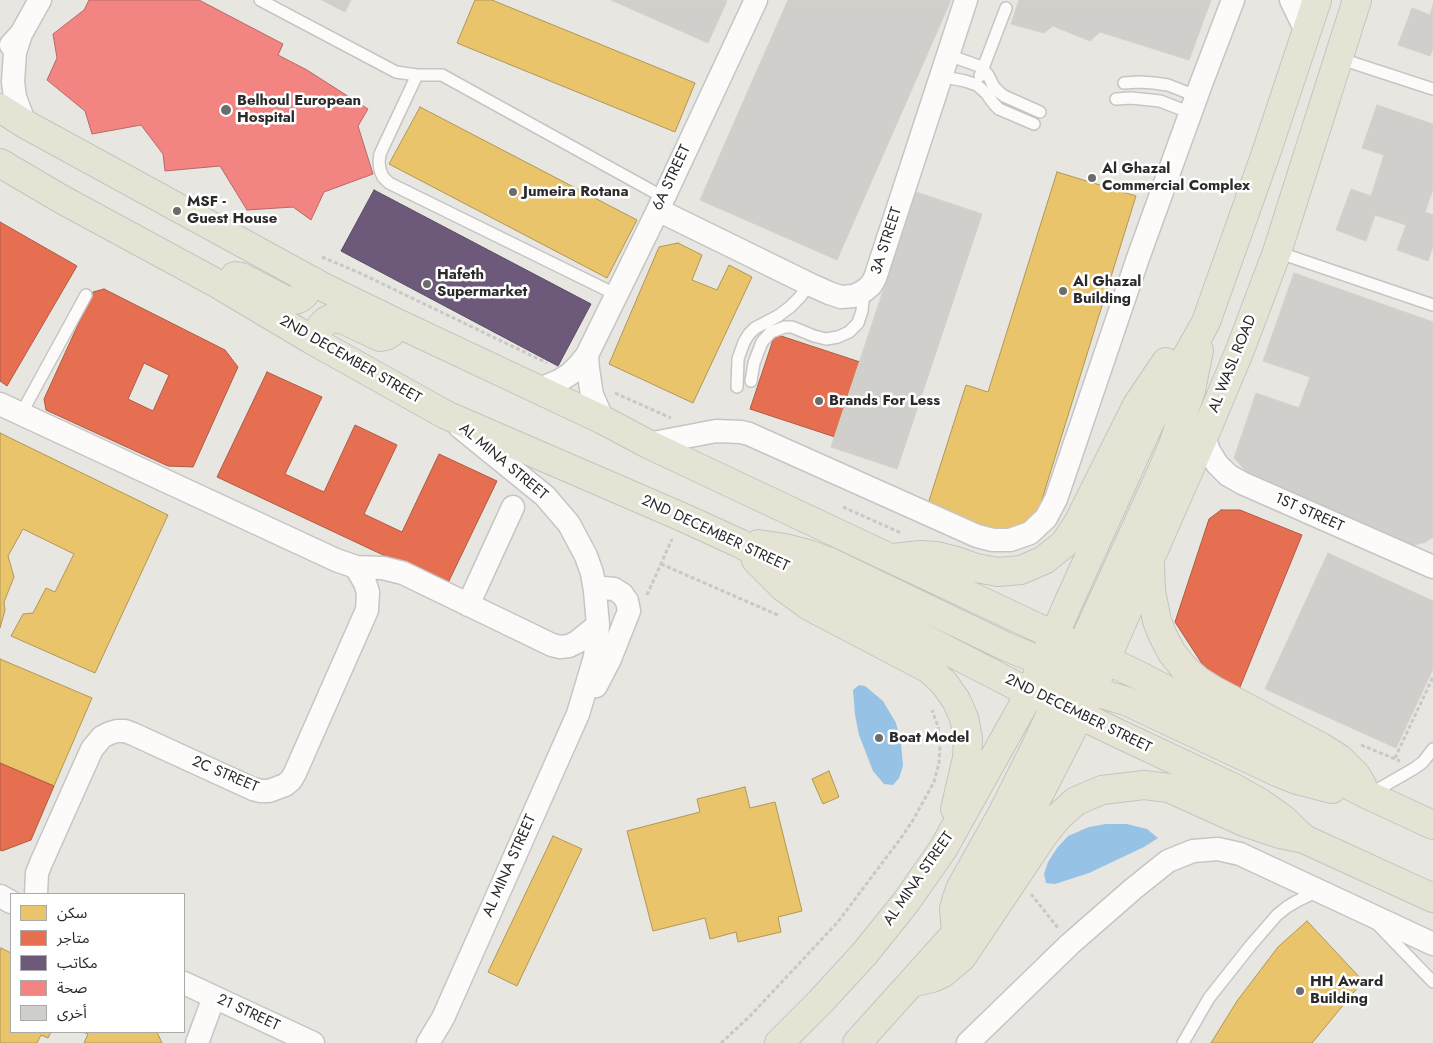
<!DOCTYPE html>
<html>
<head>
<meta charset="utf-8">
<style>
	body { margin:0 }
	#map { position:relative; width:1433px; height:1043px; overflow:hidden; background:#e8e6e0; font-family:Jost,"Noto Sans Arabic",sans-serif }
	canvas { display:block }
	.legend { position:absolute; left:10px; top:893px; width:175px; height:140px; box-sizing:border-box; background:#fff; border:1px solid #aaa; margin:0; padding:6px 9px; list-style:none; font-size:15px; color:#2a2a2a }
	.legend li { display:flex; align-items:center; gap:10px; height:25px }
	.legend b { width:25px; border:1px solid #aaa }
</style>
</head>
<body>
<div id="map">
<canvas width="1433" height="1043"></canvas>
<ul class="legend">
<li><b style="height:14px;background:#e9c46a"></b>سكن</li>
<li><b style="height:14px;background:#e76f51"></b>متاجر</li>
<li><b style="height:14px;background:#6d597a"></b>مكاتب</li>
<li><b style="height:14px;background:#f28482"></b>صحة</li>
<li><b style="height:14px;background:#d1cfcb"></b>أخرى</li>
</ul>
</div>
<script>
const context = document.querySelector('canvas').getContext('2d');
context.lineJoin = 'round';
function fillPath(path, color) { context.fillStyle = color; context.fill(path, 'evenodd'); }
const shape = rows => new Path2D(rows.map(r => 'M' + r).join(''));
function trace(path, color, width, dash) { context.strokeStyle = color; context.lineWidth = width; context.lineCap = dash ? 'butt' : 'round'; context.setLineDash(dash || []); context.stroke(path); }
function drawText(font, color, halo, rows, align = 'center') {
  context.font = font + ' Jost,sans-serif'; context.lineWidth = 5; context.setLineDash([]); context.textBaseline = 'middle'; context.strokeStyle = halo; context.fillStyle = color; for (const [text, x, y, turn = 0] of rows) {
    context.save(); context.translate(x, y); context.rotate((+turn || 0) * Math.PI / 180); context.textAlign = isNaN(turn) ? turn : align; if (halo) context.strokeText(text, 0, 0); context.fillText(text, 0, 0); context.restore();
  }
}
fillPath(shape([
	[859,685,865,686,883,701,896,723,901,743,903,766,899,778,893,785,884,784,873,771,859,735,855,715,853,690],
	[1106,824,1127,824,1147,829,1158,838,1144,847,1089,873,1055,884,1046,883,1044,874,1048,862,1057,848,1068,836,1089,827]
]), '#96c2e6');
const homes = shape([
	[475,0,492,0,695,83,675,132,457,43,475,0],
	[420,107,637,220,607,278,389,164,420,107],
	[1057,172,1136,196,1035,522,1010,536,928,504,966,385,988,392,1057,172],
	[678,243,702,255,692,280,717,290,729,265,752,277,693,403,609,364,659,247,678,243],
	[0,433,168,515,95,673,11,636,23,614,33,613,46,588,55,592,74,554,23,529,8,556,14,577,4,602,5,610,0,628,0,433],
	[0,659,92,698,54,786,0,763,0,659],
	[829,771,839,797,823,804,812,779,829,771],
	[745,787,750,808,775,802,802,911,778,917,781,932,738,942,736,932,710,939,705,918,653,931,627,831,700,812,697,799,745,787],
	[553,836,582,849,517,986,488,972,553,836],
	[1307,921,1363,981,1312,1043,1211,1043,1237,1001,1278,947,1307,921],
	[1,948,11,953,11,1032,51,1032,48,1038,41,1035,37,1043,0,1043,0,951,1,948],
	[83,1032,157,1032,162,1043,84,1043,88,1034,83,1032]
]);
fillPath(homes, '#e9c46a');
trace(homes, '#b09657', 1);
const shops = shape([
	[0,222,77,266,7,386,0,381,0,222],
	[104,289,225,350,238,367,193,467,168,466,46,410,44,399,93,292,104,289],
	[144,363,169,375,153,411,128,399,144,363],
	[775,334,860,362,835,437,750,409,775,334],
	[267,372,322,397,285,474,324,492,355,425,397,445,364,514,402,532,439,454,497,481,447,585,217,477,267,372],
	[1221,510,1240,510,1302,535,1238,692,1212,679,1175,622,1209,519,1221,510],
	[0,763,54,786,31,840,2,851,0,850,0,763]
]);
fillPath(shops, '#e76f51');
trace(shops, '#ae5a45', 1);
const offices = shape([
	[374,190,591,304,558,366,341,251,374,190]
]);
fillPath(offices, '#6d597a');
trace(offices, '#594b62', 1);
const health = shape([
	[89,0,199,0,283,44,278,55,307,70,368,109,358,126,373,174,324,192,311,220,293,207,247,210,220,166,165,171,163,154,141,125,92,134,85,111,47,80,57,58,53,34,84,10,89,0]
]);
fillPath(health, '#f28482');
trace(health, '#b66968', 1);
const building = shape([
	[322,0,351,0,345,12,322,0],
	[611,0,725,0,727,1,708,43,611,0],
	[788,0,951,0,837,260,700,200,788,0],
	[1019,0,1211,0,1189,60,1100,32,1090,41,1053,26,1044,33,1011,24,1019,0],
	[1433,5,1433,47,1430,56,1398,45,1412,8,1430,15,1433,5],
	[1377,105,1433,124,1433,189,1425,212,1433,215,1433,246,1428,261,1397,250,1406,225,1375,215,1366,241,1336,230,1351,189,1371,196,1384,155,1362,148,1377,105],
	[916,192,982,214,897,469,831,447,916,192],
	[1294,273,1433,322,1433,537,1426,542,1406,547,1255,481,1234,458,1256,393,1299,408,1310,377,1263,361,1294,273],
	[1328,553,1433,601,1433,669,1396,748,1265,689,1328,553]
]);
fillPath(building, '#d1cfcb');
trace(building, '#d3d1cc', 1);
const lane = shape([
	[260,0,396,72,417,75,442,75,663,197],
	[948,55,979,66,988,75,994,87,999,92,1004,96,1040,112],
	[1338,58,1433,89],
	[417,75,380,154,379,162,380,170,383,177,389,183,617,295],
	[940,76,965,81,977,85,986,93,994,104,999,109,1034,124],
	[980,76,1006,8],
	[1124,83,1139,82,1154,83,1168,85,1196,96],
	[1116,99,1131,98,1160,101,1191,113],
	[1277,252,1433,305],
	[751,381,754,363,757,355,762,342,771,332,785,327,792,327,814,336,826,339,838,337,849,332,858,323,862,311,864,291],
	[737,387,738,359,744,342,749,334,755,328,778,316,790,307,800,297,809,284],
	[21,414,86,295],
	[1370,794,1415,768,1423,762,1433,749],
	[1378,925,1433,982],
	[1183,1043,1209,998,1251,945,1277,915,1287,907,1297,901,1318,891]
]);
const street = shape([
	[1291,0,1306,31],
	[21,34,15,52,13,82,15,97,25,124],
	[11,45,21,34,40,0],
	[658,210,809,284,829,293,841,297,854,296,864,291,871,285,875,278,966,0],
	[587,355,588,369,592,395,603,420],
	[537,390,559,381,570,374,579,365,587,355,658,210,756,0],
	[0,404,336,560,356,567,383,568,403,573,552,645,560,647,569,646,577,642,598,625],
	[1204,436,1209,451,1217,464,1228,475,1242,483,1433,567],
	[648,444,716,431,741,432,749,434,977,536,993,540,1010,540,1030,533,1046,518,1056,499,1138,258,1201,84,1233,0],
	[595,591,604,588,614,589,622,594,627,601,629,611,610,659,596,686],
	[468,605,513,507],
	[36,894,37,873,41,863,92,749,102,737,110,733,117,731,125,731,133,734,253,789,261,791,269,791,285,785,291,780,295,773,367,610,368,592,365,583,356,567],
	[0,896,11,902],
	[184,983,313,1043],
	[197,1043,214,997],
	[428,1043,443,1018,578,714,595,657,598,625,595,591,592,573,586,556,569,524,545,496,460,427],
	[968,1043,1070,944,1133,889,1168,861,1193,851,1218,849,1240,854,1433,944]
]);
const primary = shape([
	[0,108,25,124,323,287,397,323,603,420,648,444,1081,648,1138,675,1368,795,1433,825],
	[0,163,63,200,218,284,312,340,446,415,682,517,739,543,1030,693,1056,703,1113,731,1234,788,1259,802,1283,819,1304,839,1433,898],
	[235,276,241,277,283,299,290,301,298,299,304,295,313,281],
	[312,340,322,325,326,321,332,318,344,320,380,337,386,336,392,332,397,323],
	[758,544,785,548,808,554,830,562,1007,647,1043,662,1060,665],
	[894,558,920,555,937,556,953,560,976,568,998,572,1021,570,1044,560,1064,544,1078,523,1137,405,1166,362],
	[756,560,783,587,809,606,929,669,944,683,956,700,964,718,968,738,967,758,955,809],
	[1150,565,1151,591,1157,621,1163,636,1172,653,1184,668,1199,681,1215,691,1321,747,1340,759,1356,775,1362,785],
	[1075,690,1092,691,1126,701,1277,772,1297,780,1332,789],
	[1080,713,1077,679,1077,666,1081,648,1162,471,1173,445,1191,390,1199,350],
	[956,932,954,909,957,898,961,887,1003,812,1035,748,1056,703,1061,685],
	[915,982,932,978,943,973,962,957,1043,836,1058,817,1076,801,1102,790,1144,785,1169,788,1244,822,1280,834,1299,838],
	[779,1043,821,1001,865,953,906,902,943,849,1030,693,1066,608,1150,422,1206,322,1265,156,1317,0],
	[857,1043,956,933,979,898,1002,862,1023,826,1092,691,1204,436,1240,350,1277,252,1357,0]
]);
trace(lane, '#c6c5c5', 14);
trace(street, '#c6c5c5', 25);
trace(primary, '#c4c4c1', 30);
trace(shape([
	[322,257,362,274,547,363],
	[615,393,671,418],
	[843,507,901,533],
	[661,564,780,616],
	[647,595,672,539],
	[1361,745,1400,761],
	[1395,758,1433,677],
	[1031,894,1058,928],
	[721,1043,750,1016,837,923,901,838,913,820,934,782,939,763,940,745,938,726,932,710]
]), '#c8c8c7', 3, [4, 2.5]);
trace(lane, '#fcfbfa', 11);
trace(street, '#fcfbfa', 22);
trace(primary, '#e5e4d4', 28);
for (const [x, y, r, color] of [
	[226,110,6,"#6c6c6a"],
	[1092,178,5,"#6c6c6a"],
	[513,192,5,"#6c6c6a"],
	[177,211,5,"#6c6c6a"],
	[427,284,5,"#6c6c6a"],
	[1063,291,5,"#6c6c6a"],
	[819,401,5,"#6c6c6a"],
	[879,738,5,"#6c6c6a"],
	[1300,991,5,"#6c6c6a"]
]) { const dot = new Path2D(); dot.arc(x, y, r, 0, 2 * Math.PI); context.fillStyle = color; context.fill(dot); trace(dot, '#fff', 2); }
drawText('bold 15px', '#2a2a2a', '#fff', [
	["Belhoul European",237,101],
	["Hospital",237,118],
	["Al Ghazal",1102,169],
	["Commercial Complex",1102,186],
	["Jumeira Rotana",523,192],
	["MSF -",187,202],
	["Guest House",187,219],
	["Hafeth",437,275],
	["Supermarket",437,292],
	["Al Ghazal",1073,282],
	["Building",1073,299],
	["Brands For Less",829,401],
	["Boat Model",889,738],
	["HH Award",1310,982],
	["Building",1310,999]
], 'left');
drawText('15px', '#2a2a2a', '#fff', [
	["6A STREET",672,178,-65],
	["3A STREET",887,241,-72],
	["2ND DECEMBER STREET",350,360,30],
	["AL WASL ROAD",1233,364,-68],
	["AL MINA STREET",503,462,40],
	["1ST STREET",1309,513,24],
	["2ND DECEMBER STREET",715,534,25],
	["2ND DECEMBER STREET",1078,714,26],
	["2C STREET",225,775,23],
	["AL MINA STREET",510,866,-66],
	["AL MINA STREET",919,879,-55],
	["21 STREET",248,1013,25]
]);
</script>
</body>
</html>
